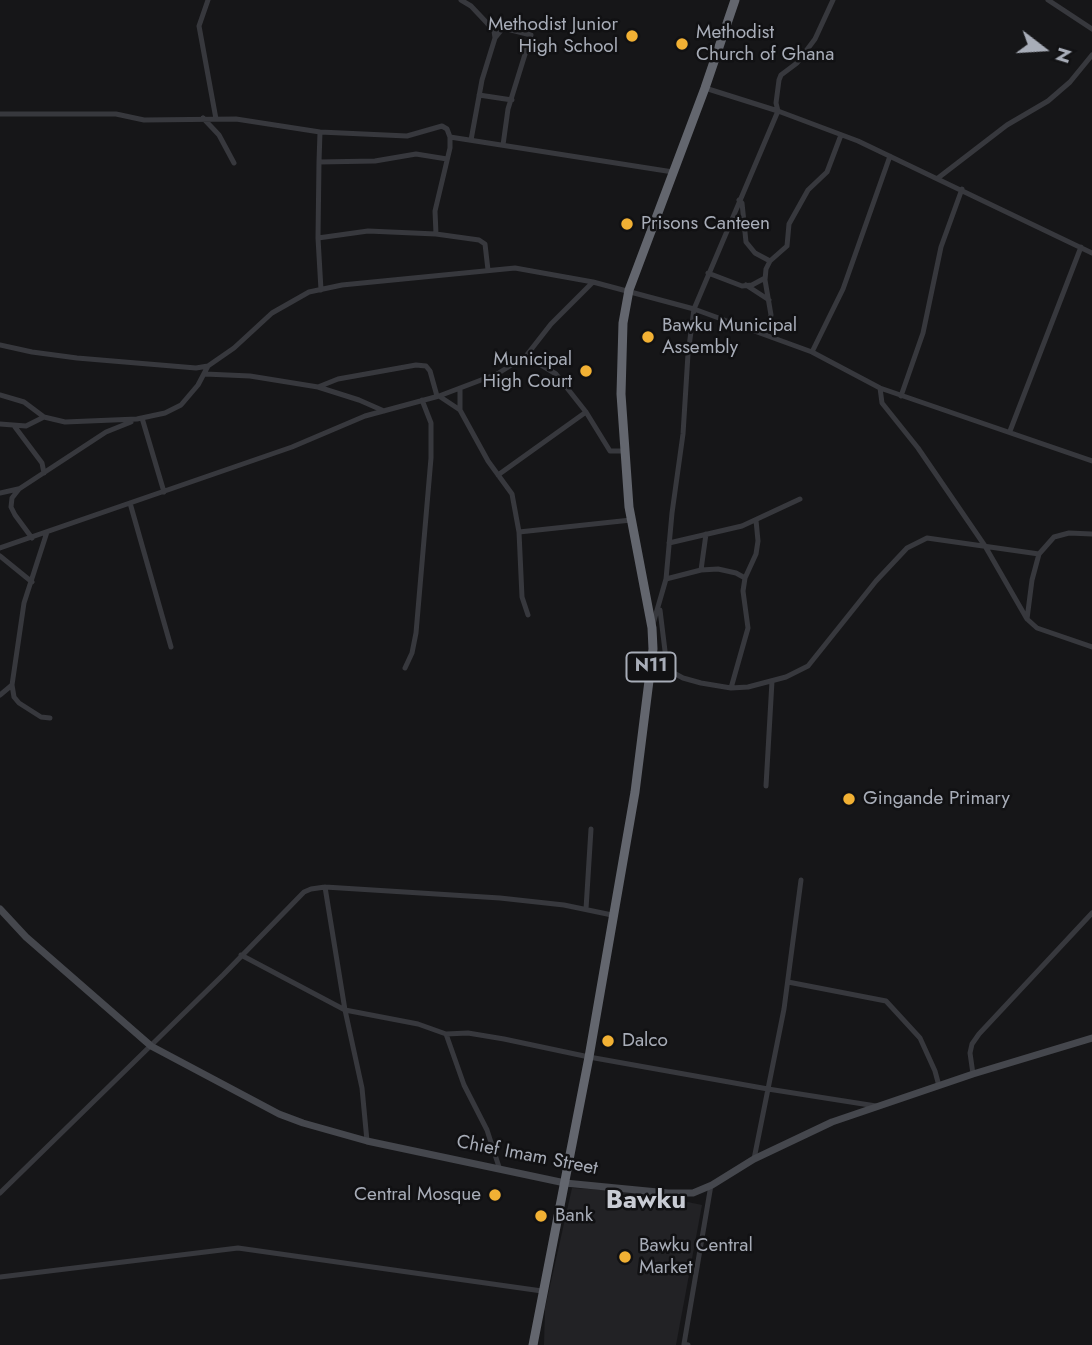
<!DOCTYPE html>
<html>
<head>
<meta charset="utf-8">
<style>
	body { margin:0 }
	#map { position:relative; width:1092px; height:1345px; overflow:hidden; background:#161618; font-family:Jost,sans-serif }
	canvas { display:block }
	.north { position:absolute; left:1008px; top:14px; width:70px; height:70px; -webkit-text-stroke:5px #111113; paint-order:stroke; rotate:107deg; font-size:19px; font-weight:700; line-height:28px; text-align:center; color:#a8adb8 }
	.north::after { content:''; display:block; margin:auto; width:24px; height:32px; background:#a8adb8; clip-path:polygon(50% 0,100% 100%,50% 72%,0 100%) }
</style>
</head>
<body>
<div id="map">
<canvas width="1092" height="1345"></canvas>
<div class="north">N</div>
</div>
<script>
const context = document.querySelector('canvas').getContext('2d');
context.lineJoin = 'round';
function fillPath(path, color) { context.fillStyle = color; context.fill(path, 'evenodd'); }
const shape = rows => new Path2D(rows.map(r => 'M' + r).join(''));
function trace(path, color, width, dash) { context.strokeStyle = color; context.lineWidth = width; context.lineCap = dash ? 'butt' : 'round'; context.setLineDash(dash || []); context.stroke(path); }
function drawText(font, color, halo, rows, align = 'center') {
  context.font = font + ' Jost,sans-serif'; context.lineWidth = 5; context.setLineDash([]); context.textBaseline = 'middle'; context.strokeStyle = halo; context.fillStyle = color; for (const [text, x, y, turn = 0] of rows) {
    context.save(); context.translate(x, y); context.rotate((+turn || 0) * Math.PI / 180); context.textAlign = isNaN(turn) ? turn : align; if (halo) context.strokeText(text, 0, 0); context.fillText(text, 0, 0); context.restore();
  }
}
fillPath(shape([
	[572,1188,640,1192,702,1205,676,1345,544,1345,545,1308]
]), '#222225');
trace(shape([
	[208,0,199,26,216,119],
	[461,0,471,6,487,23,494,31,495,38,482,80,471,140],
	[833,0,815,39,797,63,781,75,779,80,776,103,778,111,694,309,812,352,880,388,1092,461],
	[1048,0,1092,29],
	[495,38,503,28,531,35,508,109,503,145],
	[705,88,778,111,858,141,1092,253],
	[479,95,512,100],
	[0,114,116,114,144,120,236,119,320,132,407,136,442,126,447,129,450,137],
	[203,118,219,135,234,163],
	[319,162,320,132],
	[938,178,1007,125,1048,101,1070,82,1092,55],
	[739,200,742,203,746,242,755,253,770,261],
	[436,234,435,211,450,148,450,137,673,172],
	[318,238,319,162,375,161,416,154,447,159],
	[708,273,742,286,752,285,765,278],
	[746,285,769,300],
	[321,290,318,238,368,231,436,234,479,240,485,244,488,270],
	[765,334,771,315,765,280,766,269,770,261,787,246,789,224,808,190,827,172,841,135],
	[0,345,32,352,77,358,196,368,208,366,234,348,272,313,309,292,342,285,515,268,593,282],
	[812,352,843,289,890,156],
	[526,356,556,374,586,412,610,451,625,451],
	[205,374,250,376,318,387,359,400,384,411],
	[318,387,338,379,416,365,426,366,430,371,437,396],
	[880,388,882,403,918,448,985,546,1027,619],
	[0,395,24,402,44,417,65,422,137,419,165,413,181,405,198,385,208,366],
	[439,396,460,410,460,389],
	[901,396,923,333,941,247,962,189],
	[460,410,488,461,512,494,519,532,522,597,528,615],
	[142,418,164,492],
	[0,424,26,426,44,417],
	[15,427,42,463,44,473],
	[1010,431,1081,247],
	[498,475,586,412],
	[0,493,18,489],
	[130,503,171,647],
	[47,532,24,603,12,685,14,697,19,703,41,717,50,718],
	[519,532,631,520],
	[1092,534,1069,533,1054,537,1039,554,1032,580,1027,619,1037,628,1092,647],
	[32,538,15,515,11,507,12,498,19,489,106,432,131,422],
	[669,543,742,526,800,499],
	[0,548,292,447,365,416,439,396,497,374,526,356,551,324,593,282,694,309,688,354,683,434,672,513,666,579,653,624],
	[0,556,32,582],
	[701,570,706,534],
	[666,579,701,570,718,569,736,573,745,578],
	[660,610,666,659,672,672,683,678,701,683,731,688,748,687,786,677,808,666,876,581,907,548,927,538,1039,554],
	[405,668,412,653,416,633,431,458,431,423,422,400],
	[731,688,748,628,743,591,745,578,756,554,758,541,756,520],
	[0,695,12,685],
	[766,786,772,681],
	[801,880,784,1009,768,1089,876,1106],
	[325,887,345,1010,418,1024,446,1034,464,1085,487,1130,499,1167],
	[586,909,591,829],
	[241,955,345,1010,362,1088,367,1141],
	[788,982,886,1001,920,1038,935,1071,939,1086],
	[446,1034,468,1033,504,1039,589,1057,768,1089,754,1159],
	[973,1074,970,1053,972,1044,979,1034,1092,913],
	[0,1193,223,975,304,892,311,889,325,887,500,898,564,905,612,915],
	[0,1277,238,1248,542,1291],
	[688,1345,684,1344,711,1185]
]), '#37383d', 5);
trace(shape([
	[0,909,26,937,151,1046,279,1114,303,1123,367,1141,565,1183,668,1193,693,1193,712,1185,754,1159,832,1122,973,1074,1092,1038]
]), '#45474d', 7);
trace(shape([
	[533,1345,589,1057,635,792,653,649,652,628,629,507,621,394,623,323,629,290,705,88,735,0]
]), '#63666e', 9);
for (const [x, y, r, color] of [
	[632,36,7,"#f2b134"],
	[682,44,7,"#f2b134"],
	[627,224,7,"#f2b134"],
	[648,337,7,"#f2b134"],
	[586,371,7,"#f2b134"],
	[849,799,7,"#f2b134"],
	[608,1041,7,"#f2b134"],
	[495,1195,7,"#f2b134"],
	[541,1216,7,"#f2b134"],
	[625,1257,7,"#f2b134"]
]) { const dot = new Path2D(); dot.arc(x, y, r, 0, 2 * Math.PI); context.fillStyle = color; context.fill(dot); trace(dot, '#111113', 2.5); }
for (const [x, y, w] of [
	[651,667,49]
]) { const box = new Path2D(); box.roundRect(x - w / 2, y - 14.5, w, 29, 5); context.fillStyle = '#111113'; context.fill(box); trace(box, '#a8adb8', 2); }
drawText('bold 18px', '#a8adb8', null, [
	["N11",651,667]
]);
drawText('19px', '#a8adb8', '#111113', [
	["Methodist Junior",618,25,"right"],
	["High School",618,47,"right"],
	["Methodist",696,33],
	["Church of Ghana",696,55],
	["Prisons Canteen",641,224],
	["Bawku Municipal",662,326],
	["Assembly",662,348],
	["Municipal",572,360,"right"],
	["High Court",572,382,"right"],
	["Gingande Primary",863,799],
	["Dalco",622,1041],
	["Central Mosque",481,1195,"right"],
	["Bank",555,1216],
	["Bawku Central",639,1246],
	["Market",639,1268]
], 'left');
drawText('19px', '#a8adb8', '#111113', [
	["Chief Imam Street",527,1156,11]
]);
drawText('bold 26px', '#c9ccd4', '#111113', [
	["Bawku",646,1202]
]);
</script>
</body>
</html>
